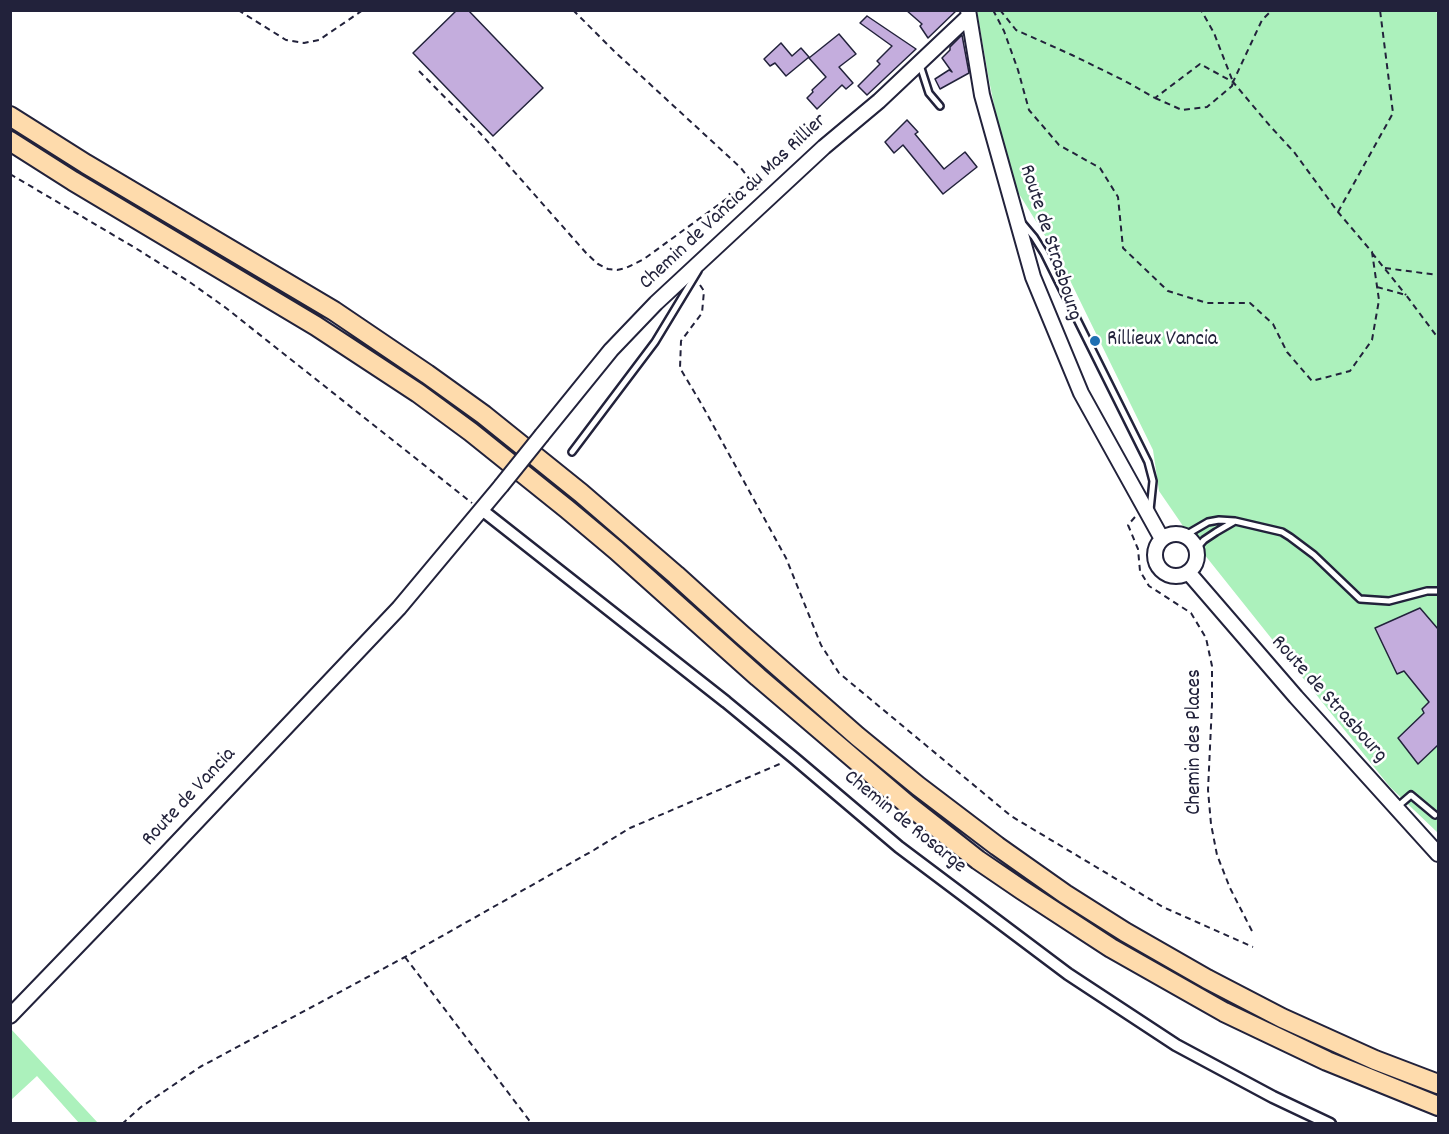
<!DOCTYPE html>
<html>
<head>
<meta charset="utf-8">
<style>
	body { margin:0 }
	#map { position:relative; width:1449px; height:1134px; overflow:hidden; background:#fff; font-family:Dekko,sans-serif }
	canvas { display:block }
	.frame { position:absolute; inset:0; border:12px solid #22223b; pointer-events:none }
</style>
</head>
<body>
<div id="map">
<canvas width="1449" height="1134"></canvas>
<div class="frame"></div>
</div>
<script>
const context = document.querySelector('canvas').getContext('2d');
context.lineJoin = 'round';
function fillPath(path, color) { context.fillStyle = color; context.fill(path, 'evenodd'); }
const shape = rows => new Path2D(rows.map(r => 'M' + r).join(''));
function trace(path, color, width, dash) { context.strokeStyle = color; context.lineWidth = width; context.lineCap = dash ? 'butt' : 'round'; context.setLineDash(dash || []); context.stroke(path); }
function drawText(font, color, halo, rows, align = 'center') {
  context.font = font + ' Dekko,sans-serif'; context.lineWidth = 5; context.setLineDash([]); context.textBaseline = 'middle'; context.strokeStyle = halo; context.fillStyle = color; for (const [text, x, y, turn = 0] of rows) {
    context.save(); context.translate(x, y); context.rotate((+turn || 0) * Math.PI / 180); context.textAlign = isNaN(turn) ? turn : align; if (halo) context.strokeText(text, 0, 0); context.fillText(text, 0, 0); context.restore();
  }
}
fillPath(shape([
	[977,11,1436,11,1438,17,1438,833,1390,787,1192,539,1159,491,1153,450,1060,260,1016,189,1005,159,989,80],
	[11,1029,98,1123,79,1123,37,1076,11,1100]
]), '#acf1bc');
const building = shape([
	[457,10,468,10,543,88,493,136,413,53,457,10],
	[906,10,957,10,928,38,920,26,922,24,906,10],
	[867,16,916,49,867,95,858,86,880,64,877,61,892,46,860,23,867,16],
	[839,34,856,54,839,67,853,83,846,89,842,85,817,109,807,98,813,92,812,90,826,77,809,58,839,34],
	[962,35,969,73,940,89,935,79,949,70,952,72,942,58,950,50,950,47,962,35],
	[781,43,792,56,801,48,809,57,786,76,775,63,770,66,764,59,781,43],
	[907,120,918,132,915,134,944,169,965,152,977,167,943,194,903,145,894,153,885,142,907,120],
	[1420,608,1438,629,1438,745,1418,764,1398,738,1424,713,1422,709,1429,702,1404,671,1397,674,1375,628,1420,608]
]);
fillPath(building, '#c4addd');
trace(building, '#22223b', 1.5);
const lane = shape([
	[920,65,929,93,940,106],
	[1023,224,1034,237,1044,253,1148,462,1153,481,1150,510],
	[572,452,655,342,698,271],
	[1184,536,1208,522,1219,520,1235,521,1282,532,1290,537,1314,555,1360,599,1389,601,1427,591,1438,591],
	[1196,549,1204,540,1216,532,1235,521],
	[1397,807,1411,795,1435,815]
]);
const street = shape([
	[482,510,726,702,794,758,899,847,1068,974,1176,1045,1273,1097,1330,1124]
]);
const secondary = shape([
	[968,10,982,95,1033,277,1081,393,1162,539],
	[542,435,611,350,656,303,824,147,879,101,969,16],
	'1155 555a21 21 0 1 1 42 0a21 21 0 1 1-42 0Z',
	[1188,572,1296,697,1438,854],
	[10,1016,149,872,399,608,501,486]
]);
const highway = shape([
	[10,116,86,164,334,311,427,374,484,415,581,493,676,575,741,634,857,736,918,786,997,846,1065,894,1125,932,1207,979,1282,1018,1375,1060,1438,1084],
	[10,141,73,181,316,326,418,393,471,432,567,509,616,550,758,677,908,805,978,860,1022,890,1111,948,1224,1012,1327,1061,1438,1106]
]);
trace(lane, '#22223b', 10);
trace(street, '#22223b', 15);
trace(secondary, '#22223b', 18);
trace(highway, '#22223b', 22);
trace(shape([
	[238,10,286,40,304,43,319,40,363,10],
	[573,10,614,51,741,168,758,190],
	[993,10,1004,31,1018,70,1029,110,1059,145,1100,168,1118,197,1123,248,1168,291,1207,303,1250,303,1273,324,1287,352,1312,381,1350,371,1372,340,1379,300,1372,252,1338,212,1294,152,1270,126,1233,82],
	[1000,10,1016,30,1072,55,1125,81,1155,98,1200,64,1233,82,1262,20,1272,10],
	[419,71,480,133,587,254,598,264,608,269,617,270,626,268,644,259,751,181],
	[1155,98,1182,110,1207,107,1232,86,1233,82,1214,33,1201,10],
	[10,174,137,249,191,283,226,308,472,503],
	[1338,212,1393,113,1380,10],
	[1372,253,1406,295],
	[1385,268,1438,275],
	[700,285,704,291,702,313,681,341,680,368,702,405,786,558,821,645,839,673,1011,816,1163,907,1253,947],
	[1377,287,1406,295,1438,338],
	[1135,517,1128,525,1138,549,1140,571,1149,586,1191,613,1206,638,1212,666,1212,704,1208,790,1211,824,1217,855,1230,888,1254,935],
	[405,957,532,1124],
	[122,1124,141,1107,200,1067,405,957,594,850,630,828,782,763]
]), '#22223b', 2, [6, 4.5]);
trace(lane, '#fff', 5);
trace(street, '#fff', 10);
trace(secondary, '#fff', 14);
trace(highway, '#fedbac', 18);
const secondaryBridge = shape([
	[501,486,542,435]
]);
trace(secondaryBridge, '#22223b', 18, []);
trace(secondaryBridge, '#fff', 14);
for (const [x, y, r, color] of [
	[1095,341,6,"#1f6fb2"]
]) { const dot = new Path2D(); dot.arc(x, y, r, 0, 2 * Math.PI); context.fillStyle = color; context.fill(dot); trace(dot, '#fff', 2); }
drawText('21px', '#22223b', '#fff', [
	["Chemin de Vancia au Mas Rillier",734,203,-43],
	["Route de Strasbourg",1049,243,72],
	["Route de Strasbourg",1328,700,48],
	["Chemin des Places",1196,742,-90],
	["Route de Vancia",190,798,-47],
	["Chemin de Rosarge",904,823,39]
]);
drawText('21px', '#22223b', '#fff', [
	["Rillieux Vancia",1107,341]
], 'left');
</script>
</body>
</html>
